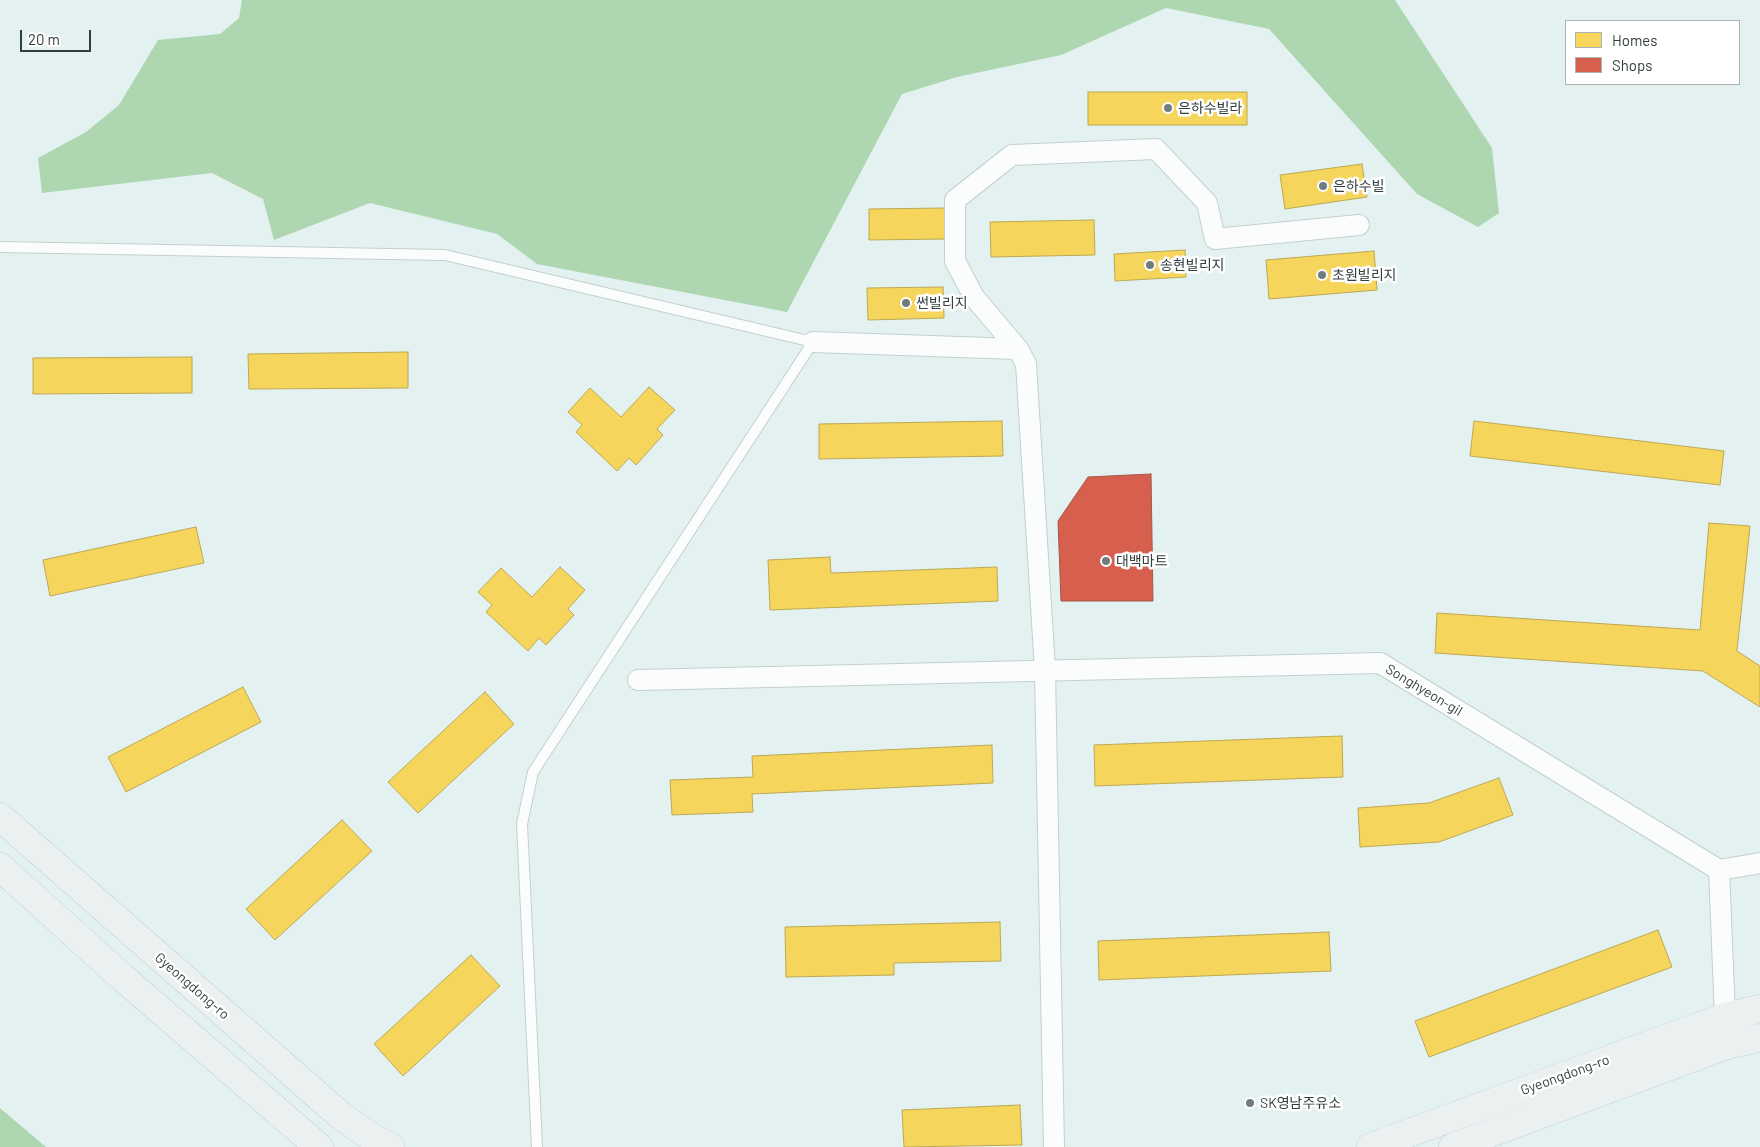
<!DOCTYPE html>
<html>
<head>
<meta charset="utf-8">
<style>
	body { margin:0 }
	#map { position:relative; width:1760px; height:1147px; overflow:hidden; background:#e3f2f1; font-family:Barlow,sans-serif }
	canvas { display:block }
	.legend { position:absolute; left:1565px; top:20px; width:175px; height:65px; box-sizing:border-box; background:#fff; border:1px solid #adb2b2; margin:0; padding:6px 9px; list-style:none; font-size:15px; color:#333e3e }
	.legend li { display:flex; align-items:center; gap:10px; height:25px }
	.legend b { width:25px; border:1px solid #adb2b2 }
	.scale { position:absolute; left:20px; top:30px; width:71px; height:22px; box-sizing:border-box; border:2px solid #333e3e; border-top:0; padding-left:6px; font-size:15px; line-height:18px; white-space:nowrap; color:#333e3e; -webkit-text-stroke:4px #fff; paint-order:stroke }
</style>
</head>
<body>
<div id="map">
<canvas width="1760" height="1147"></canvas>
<ul class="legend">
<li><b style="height:14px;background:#f6d55c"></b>Homes</li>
<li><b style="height:14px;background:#d6604d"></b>Shops</li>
</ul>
<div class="scale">20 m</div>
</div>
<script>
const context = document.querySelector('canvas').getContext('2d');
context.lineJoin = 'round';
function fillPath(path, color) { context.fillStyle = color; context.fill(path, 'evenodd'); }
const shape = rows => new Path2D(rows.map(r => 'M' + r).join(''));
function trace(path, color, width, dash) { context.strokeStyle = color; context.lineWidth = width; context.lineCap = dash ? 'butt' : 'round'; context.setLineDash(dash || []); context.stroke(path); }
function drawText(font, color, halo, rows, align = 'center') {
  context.font = font + ' Barlow,"Noto Sans KR",sans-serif'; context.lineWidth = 5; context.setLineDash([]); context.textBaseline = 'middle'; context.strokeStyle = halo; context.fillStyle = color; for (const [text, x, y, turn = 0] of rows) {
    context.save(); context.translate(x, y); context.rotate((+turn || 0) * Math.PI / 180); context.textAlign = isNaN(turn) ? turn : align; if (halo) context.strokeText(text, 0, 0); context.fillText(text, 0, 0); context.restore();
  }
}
fillPath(shape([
	[242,0,1395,0,1492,148,1499,213,1478,227,1417,194,1269,29,1166,8,1061,55,957,77,902,94,787,312,537,264,497,234,370,203,274,240,263,199,212,173,42,193,38,158,86,132,119,105,158,40,220,34,239,18],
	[0,1108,46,1147,0,1147]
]), '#aed7b1');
const homes = shape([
	[1088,92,1247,92,1247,125,1088,125,1088,92],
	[1362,164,1367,197,1285,209,1280,175,1362,164],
	[945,208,945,239,869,240,869,209,945,208],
	[1094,220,1095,255,991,257,990,222,1094,220],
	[1185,250,1186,277,1115,281,1114,254,1185,250],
	[1374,251,1377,290,1269,299,1266,260,1374,251],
	[943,287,944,318,868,320,867,288,943,287],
	[408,352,408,388,249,389,248,354,408,352],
	[192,357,192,393,33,394,33,358,192,357],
	[649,387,675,410,657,429,663,435,636,465,629,458,617,471,576,432,582,425,568,412,590,388,621,417,649,387],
	[1002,421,1003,456,819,459,819,424,1002,421],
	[1474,421,1724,451,1720,485,1470,456,1474,421],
	[1709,523,1750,526,1737,651,1760,666,1760,707,1703,671,1435,653,1437,613,1700,630,1709,523],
	[196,527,204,563,50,596,43,560,196,527],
	[830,557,831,573,997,567,998,601,770,610,768,560,830,557],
	[560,567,585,590,568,609,574,615,546,645,539,638,528,651,486,612,492,605,478,592,501,568,532,597,560,567],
	[243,687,261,722,126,792,108,757,243,687],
	[485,692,514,724,418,813,388,782,485,692],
	[1342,736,1343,777,1095,786,1094,745,1342,736],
	[992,745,993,783,752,794,753,812,672,815,670,780,753,777,752,756,992,745],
	[1499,778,1513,815,1439,842,1360,847,1358,808,1429,803,1499,778],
	[342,820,372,851,275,940,246,909,342,820],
	[1000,922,1001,961,894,963,894,975,786,977,785,927,1000,922],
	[1658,930,1672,967,1429,1057,1415,1021,1658,930],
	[1329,932,1331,971,1099,980,1098,941,1329,932],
	[471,955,500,986,403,1076,374,1044,471,955],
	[1020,1105,1022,1145,904,1147,902,1110,1020,1105]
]);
fillPath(homes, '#f6d55c');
trace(homes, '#bca853', 1);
const shops = shape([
	[1151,474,1153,601,1061,601,1058,521,1088,477,1151,474]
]);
fillPath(shops, '#d6604d');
trace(shops, '#a55648', 1);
const lane = shape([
	[0,247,445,255,813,342,533,772,522,824,537,1147]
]);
const street = shape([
	[813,342,1018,349,1026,364,1045,670,1054,1147],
	[1018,349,974,297,955,261,955,200,1012,155,1156,149,1207,203,1215,239,1359,225],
	[638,680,1380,663,1719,870,1760,863],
	[1719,870,1725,1017]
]);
const secondary = shape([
	[0,817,340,1115,371,1137,390,1147],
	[0,867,123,978,319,1147],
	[1371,1147,1725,1017,1760,1009],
	[1453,1147,1730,1044,1760,1038]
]);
trace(lane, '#c4cfcf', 12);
trace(street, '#c4cfcf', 22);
trace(secondary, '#c4cfcf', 29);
trace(lane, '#fbfdfd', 10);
trace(street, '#fbfdfd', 20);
trace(secondary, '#ebf0f1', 28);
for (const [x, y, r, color] of [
	[1168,108,5,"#717d7d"],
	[1323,186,5,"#717d7d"],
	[1150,265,5,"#717d7d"],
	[1322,275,5,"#717d7d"],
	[906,303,5,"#717d7d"],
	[1106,561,5,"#717d7d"],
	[1250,1103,5,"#717d7d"]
]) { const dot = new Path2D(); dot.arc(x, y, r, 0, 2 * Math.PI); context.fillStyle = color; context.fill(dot); trace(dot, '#fff', 2); }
drawText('14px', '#333e3e', '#fff', [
	["은하수빌라",1178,108],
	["은하수빌",1333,186],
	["송현빌리지",1160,265],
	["초원빌리지",1332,275],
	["썬빌리지",916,303],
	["대백마트",1116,561],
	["SK영남주유소",1260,1103]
], 'left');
drawText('14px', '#333e3e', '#fff', [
	["Songhyeon-gil",1424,690,31],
	["Gyeongdong-ro",192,986,41],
	["Gyeongdong-ro",1565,1075,-20]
]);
</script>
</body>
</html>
